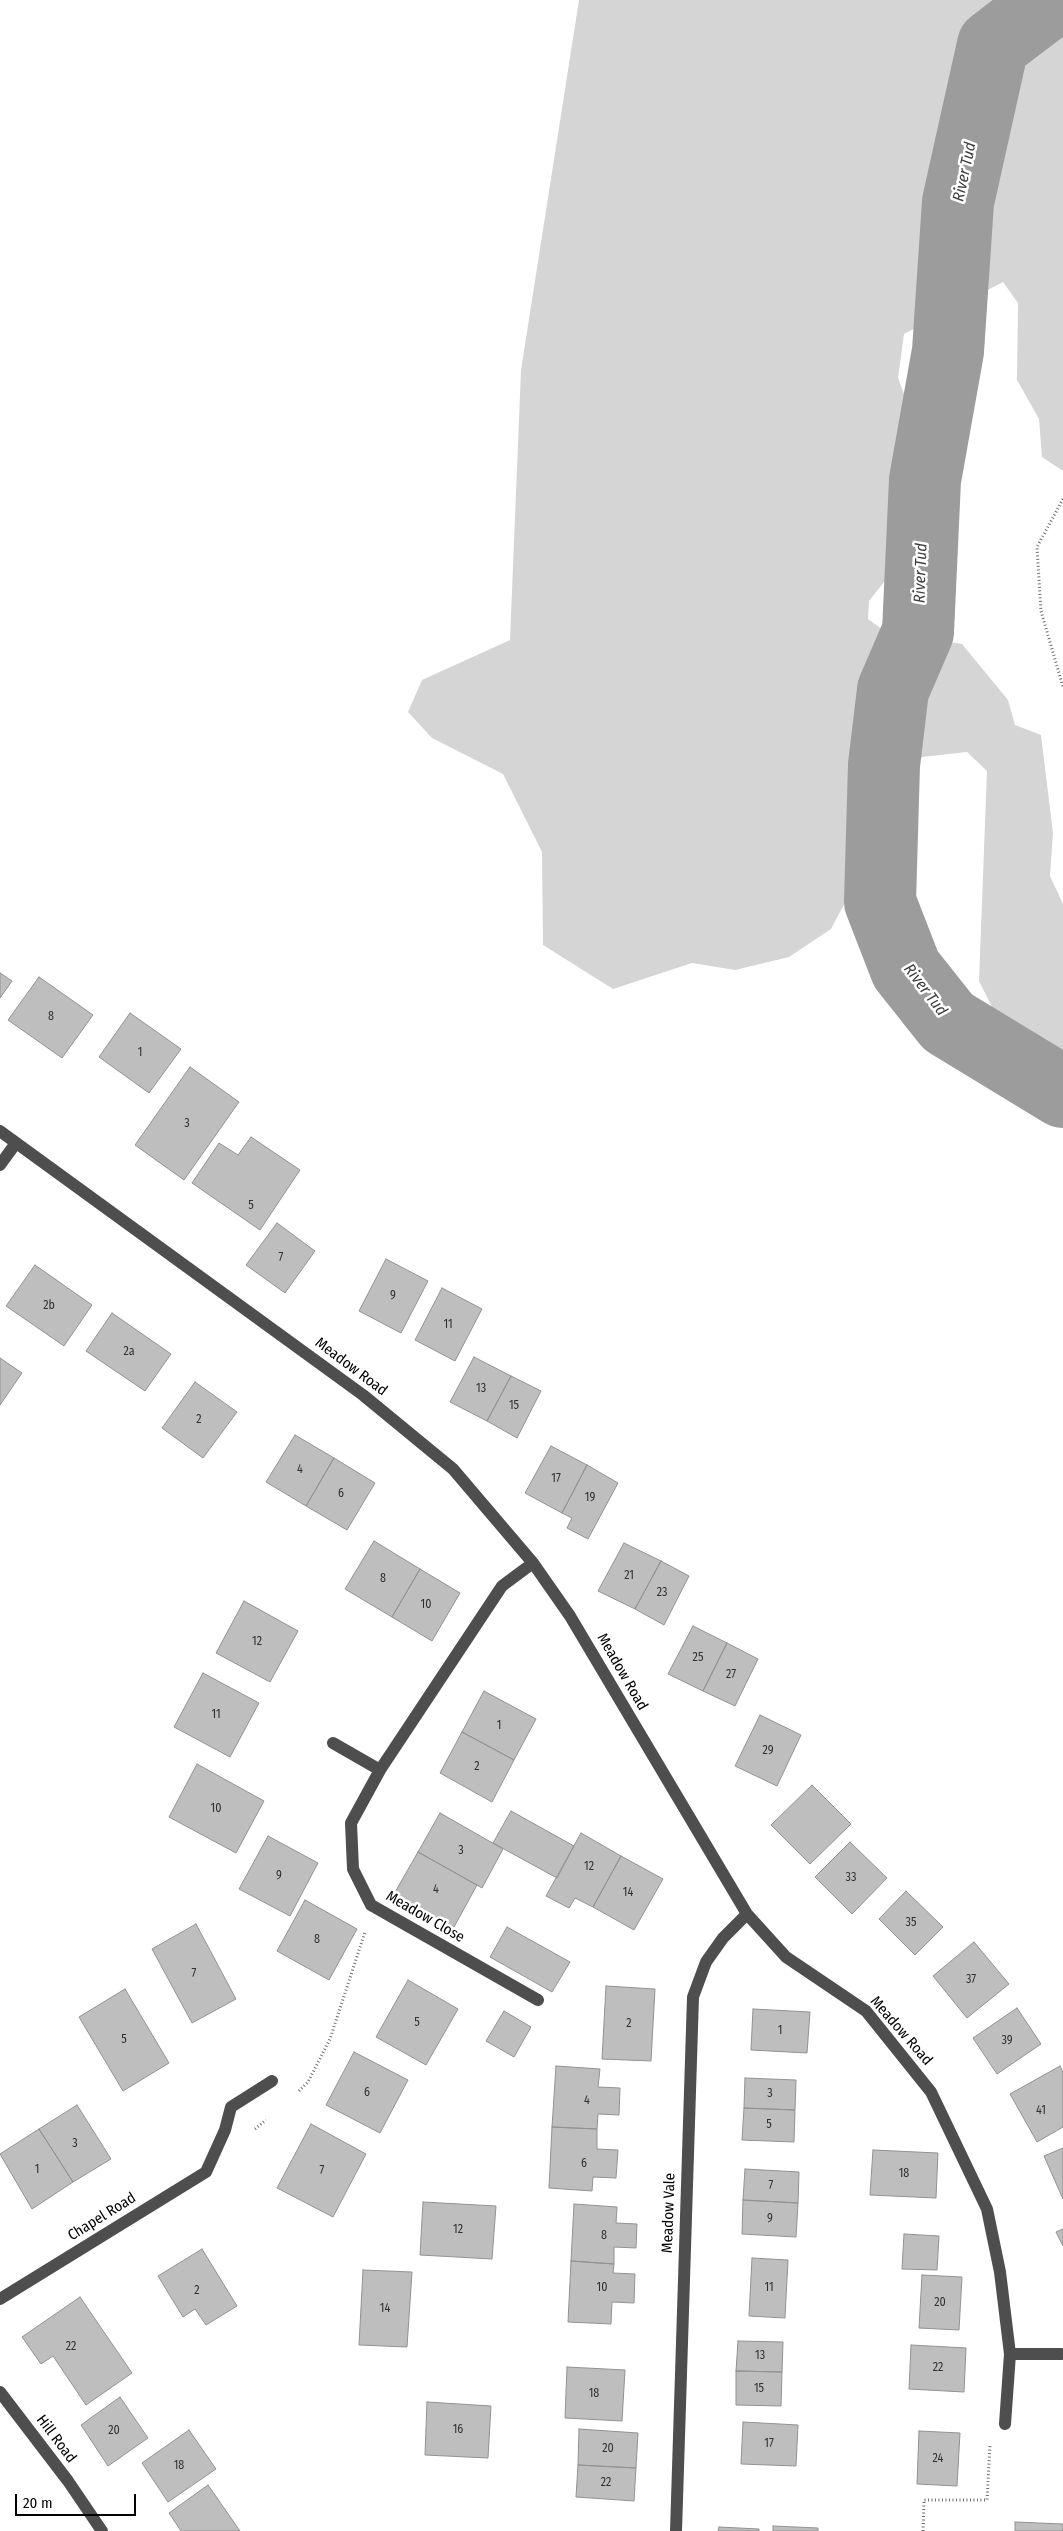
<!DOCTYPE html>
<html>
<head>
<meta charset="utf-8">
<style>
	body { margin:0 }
	#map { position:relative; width:1063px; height:2531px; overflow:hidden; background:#fff; font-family:"Fira Sans Condensed",sans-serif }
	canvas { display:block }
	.scale { position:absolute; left:15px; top:2494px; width:121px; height:22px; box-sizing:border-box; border:2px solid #000; border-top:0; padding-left:6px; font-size:15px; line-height:18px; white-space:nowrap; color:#000; -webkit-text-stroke:4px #fff; paint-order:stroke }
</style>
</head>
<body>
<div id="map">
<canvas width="1063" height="2531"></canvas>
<div class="scale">20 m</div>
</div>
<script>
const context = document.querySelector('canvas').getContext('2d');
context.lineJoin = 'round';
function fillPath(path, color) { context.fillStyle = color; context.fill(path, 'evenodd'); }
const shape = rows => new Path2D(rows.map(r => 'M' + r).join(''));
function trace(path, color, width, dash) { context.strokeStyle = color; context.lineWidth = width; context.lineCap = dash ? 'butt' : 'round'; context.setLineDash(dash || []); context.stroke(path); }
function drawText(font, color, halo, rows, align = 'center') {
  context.font = font + ' "Fira Sans Condensed",sans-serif'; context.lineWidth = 5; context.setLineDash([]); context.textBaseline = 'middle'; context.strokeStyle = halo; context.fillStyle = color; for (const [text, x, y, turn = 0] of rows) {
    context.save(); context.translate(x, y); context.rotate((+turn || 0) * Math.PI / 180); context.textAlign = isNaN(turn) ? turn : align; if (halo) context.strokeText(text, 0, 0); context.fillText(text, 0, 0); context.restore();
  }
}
fillPath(shape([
	[579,0,1063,0,1063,471,1042,457,1039,419,1017,380,1018,303,1003,282,904,334,898,378,918,431,906,487,915,543,869,601,868,619,886,632,962,644,1008,700,1015,725,1041,735,1053,833,1050,876,1063,904,1063,1122,1048,1119,979,981,987,771,967,752,922,757,831,929,789,957,735,970,692,963,613,989,543,945,542,852,503,774,432,738,408,712,422,680,510,640,521,370]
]), '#d5d5d5');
trace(shape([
	[1052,0,993,45,958,202,948,351,925,480,918,632,893,690,884,765,880,902,906,969,948,1022,1063,1092]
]), '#9c9c9c', 72);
const building = shape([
	[0,973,12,981,0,998,0,973],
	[39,977,93,1015,62,1058,8,1020,39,977],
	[130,1013,181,1049,149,1093,99,1057,130,1013],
	[190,1067,239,1102,184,1180,135,1145,190,1067],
	[251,1137,300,1170,260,1230,192,1183,219,1143,238,1155,251,1137],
	[277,1223,315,1251,285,1293,246,1265,277,1223],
	[386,1259,428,1281,401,1333,359,1311,386,1259],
	[35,1265,92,1305,64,1346,6,1306,35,1265],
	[442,1288,482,1309,455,1361,415,1340,442,1288],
	[112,1313,171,1354,145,1391,86,1351,112,1313],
	[474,1357,511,1376,487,1421,450,1402,474,1357],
	[0,1358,22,1373,0,1405,0,1358],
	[511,1376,541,1391,517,1438,487,1421,511,1376],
	[195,1382,237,1412,203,1458,162,1428,195,1382],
	[295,1435,334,1458,306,1506,266,1482,295,1435],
	[551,1446,587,1465,562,1513,525,1493,551,1446],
	[334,1458,375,1483,347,1530,306,1506,334,1458],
	[587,1465,618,1483,588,1539,567,1528,572,1518,562,1513,587,1465],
	[374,1541,420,1569,392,1617,345,1589,374,1541],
	[624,1543,661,1561,635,1609,598,1591,624,1543],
	[661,1561,689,1576,664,1625,635,1609,661,1561],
	[420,1569,460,1593,432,1641,392,1617,420,1569],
	[244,1601,298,1631,270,1682,216,1653,244,1601],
	[693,1626,727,1643,703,1691,668,1674,693,1626],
	[727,1643,758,1659,735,1706,703,1691,727,1643],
	[203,1673,259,1703,230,1757,174,1727,203,1673],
	[484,1691,536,1719,514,1760,462,1732,484,1691],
	[760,1715,801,1735,777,1786,735,1766,760,1715],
	[462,1732,514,1760,492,1802,440,1773,462,1732],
	[197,1764,264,1801,236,1853,169,1817,197,1764],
	[812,1785,851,1824,810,1864,771,1825,812,1785],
	[511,1811,574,1846,557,1878,493,1843,511,1811],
	[440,1813,503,1849,482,1888,418,1852,440,1813],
	[581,1833,621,1856,593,1907,575,1898,569,1908,546,1896,581,1833],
	[268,1836,318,1863,290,1916,239,1889,268,1836],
	[850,1842,887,1878,852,1914,815,1877,850,1842],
	[418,1852,477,1885,454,1927,394,1894,418,1852],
	[621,1856,663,1879,634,1930,593,1907,621,1856],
	[906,1891,943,1927,915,1955,879,1919,906,1891],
	[305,1900,357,1929,329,1980,277,1951,305,1900],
	[196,1924,236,1999,192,2023,152,1949,196,1924],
	[507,1927,570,1962,552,1992,490,1957,507,1927],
	[974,1942,1009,1984,967,2018,933,1976,974,1942],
	[408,1980,458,2009,426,2065,376,2037,408,1980],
	[606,1986,655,1989,651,2061,602,2059,606,1986],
	[125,1989,169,2063,123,2091,79,2017,125,1989],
	[1017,2008,1041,2044,997,2074,973,2038,1017,2008],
	[753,2009,810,2012,807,2053,751,2050,753,2009],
	[504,2011,531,2027,514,2057,486,2041,504,2011],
	[354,2052,408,2080,380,2133,326,2105,354,2052],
	[556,2066,600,2069,598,2087,620,2088,619,2115,598,2114,597,2129,552,2127,556,2066],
	[1060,2066,1063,2072,1063,2127,1037,2142,1010,2094,1060,2066],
	[745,2078,796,2080,795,2110,744,2108,745,2078],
	[77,2105,111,2159,73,2182,39,2129,77,2105],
	[744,2108,795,2110,794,2142,742,2140,744,2108],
	[311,2124,366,2154,333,2217,277,2188,311,2124],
	[552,2127,597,2129,597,2149,618,2150,616,2178,593,2177,592,2191,549,2188,552,2127],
	[39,2129,73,2182,32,2209,0,2154,39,2129],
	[1063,2148,1063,2199,1044,2156,1063,2148],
	[873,2150,938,2153,936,2198,870,2195,873,2150],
	[745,2169,799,2172,798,2203,743,2200,745,2169],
	[743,2200,798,2203,796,2237,742,2234,743,2200],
	[423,2202,496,2206,492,2259,420,2255,423,2202],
	[574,2204,617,2207,616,2223,637,2224,636,2248,614,2247,614,2264,571,2261,574,2204],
	[1063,2229,1063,2246,1056,2232,1063,2229],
	[904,2234,939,2236,937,2270,902,2269,904,2234],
	[202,2249,237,2306,206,2325,195,2309,183,2317,158,2276,202,2249],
	[752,2258,788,2260,785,2318,749,2316,752,2258],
	[571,2261,614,2264,613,2273,635,2274,634,2303,612,2302,611,2324,568,2322,571,2261],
	[363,2270,412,2272,407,2347,359,2345,363,2270],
	[922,2275,962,2277,959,2330,919,2328,922,2275],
	[80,2297,132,2373,86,2405,53,2356,41,2364,22,2337,80,2297],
	[738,2341,783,2342,782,2372,736,2371,738,2341],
	[911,2345,966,2348,964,2392,909,2389,911,2345],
	[567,2367,625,2370,622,2421,565,2418,567,2367],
	[736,2371,782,2372,781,2406,736,2405,736,2371],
	[120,2397,148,2438,108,2466,81,2425,120,2397],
	[427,2402,491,2406,488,2458,425,2455,427,2402],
	[743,2422,798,2425,796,2466,741,2464,743,2422],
	[579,2429,638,2433,636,2468,578,2465,579,2429],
	[189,2430,216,2469,168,2502,142,2463,189,2430],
	[919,2431,960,2433,957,2486,917,2484,919,2431],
	[578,2465,636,2468,634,2501,576,2497,578,2465],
	[208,2485,240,2531,181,2531,169,2513,208,2485],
	[1015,2522,1063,2524,1063,2531,1015,2531,1015,2522],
	[773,2526,818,2528,818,2531,773,2531,773,2526],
	[719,2527,759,2529,759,2531,718,2531,719,2527]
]);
fillPath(building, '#bebebe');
trace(building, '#929292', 1);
trace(shape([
	[1063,499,1037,547,1041,611,1063,687],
	[299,2091,308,2082,330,2039,365,1932],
	[255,2129,266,2120],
	[923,2531,924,2500,987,2500,990,2445]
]), '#707070', 3, [1, 2.5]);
trace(shape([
	[0,1131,363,1395,453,1469,533,1563,570,1616,747,1914,786,1957,866,2011,931,2092,987,2209,1000,2272,1010,2354,1005,2424],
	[0,1165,16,1143],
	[533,1563,502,1586,380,1770,351,1823,353,1869,371,1905,538,2000],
	[333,1743,380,1770],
	[0,2299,206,2172,225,2130,231,2107,272,2081],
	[1010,2354,1061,2354],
	[0,2392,68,2481,102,2531],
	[676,2531,693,1997,706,1962,723,1938,747,1914]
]), '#4e4e4e', 12);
drawText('12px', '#303030', null, [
	["8",51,1017],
	["1",140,1053],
	["3",187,1124],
	["5",251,1206],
	["7",281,1258],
	["9",393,1296],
	["2b",49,1306],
	["11",448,1325],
	["2a",129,1352],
	["13",481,1389],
	["15",514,1406],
	["2",199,1420],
	["4",300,1470],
	["17",556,1479],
	["6",341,1494],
	["19",590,1498],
	["21",629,1576],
	["8",383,1579],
	["23",662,1593],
	["10",426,1605],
	["12",257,1642],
	["25",698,1658],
	["27",731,1675],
	["11",216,1715],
	["1",499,1726],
	["29",768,1751],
	["2",477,1767],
	["10",216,1809],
	["3",461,1851],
	["12",589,1867],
	["9",279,1876],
	["33",851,1878],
	["4",436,1890],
	["14",628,1893],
	["35",911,1923],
	["8",317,1940],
	["7",194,1974],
	["37",971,1980],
	["5",417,2023],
	["2",629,2024],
	["1",780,2031],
	["5",124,2040],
	["39",1007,2041],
	["6",367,2093],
	["3",770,2094],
	["4",587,2101],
	["41",1041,2111],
	["5",769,2125],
	["3",75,2144],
	["6",584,2164],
	["1",37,2170],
	["7",322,2171],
	["18",904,2174],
	["7",771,2186],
	["9",770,2219],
	["12",458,2230],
	["8",604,2236],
	["10",602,2288],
	["11",769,2288],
	["2",197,2291],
	["20",940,2303],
	["14",385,2309],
	["22",71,2347],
	["13",760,2356],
	["22",938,2368],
	["15",759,2389],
	["18",594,2394],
	["16",458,2430],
	["20",114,2431],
	["17",769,2444],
	["20",608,2449],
	["24",938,2459],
	["18",179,2466],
	["22",606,2483]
]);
drawText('15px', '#000', '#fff', [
	["Meadow Road",351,1367,37],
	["Meadow Road",622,1672,60],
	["Meadow Close",425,1917,30],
	["Meadow Road",901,2031,49],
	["Meadow Vale",669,2213,-88],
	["Chapel Road",102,2217,-32],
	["Hill Road",56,2439,53]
]);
drawText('italic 16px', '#3d3d3d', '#fff', [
	["River Tud",965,172,-78],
	["River Tud",921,573,-88],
	["River Tud",925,990,53]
]);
</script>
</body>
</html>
